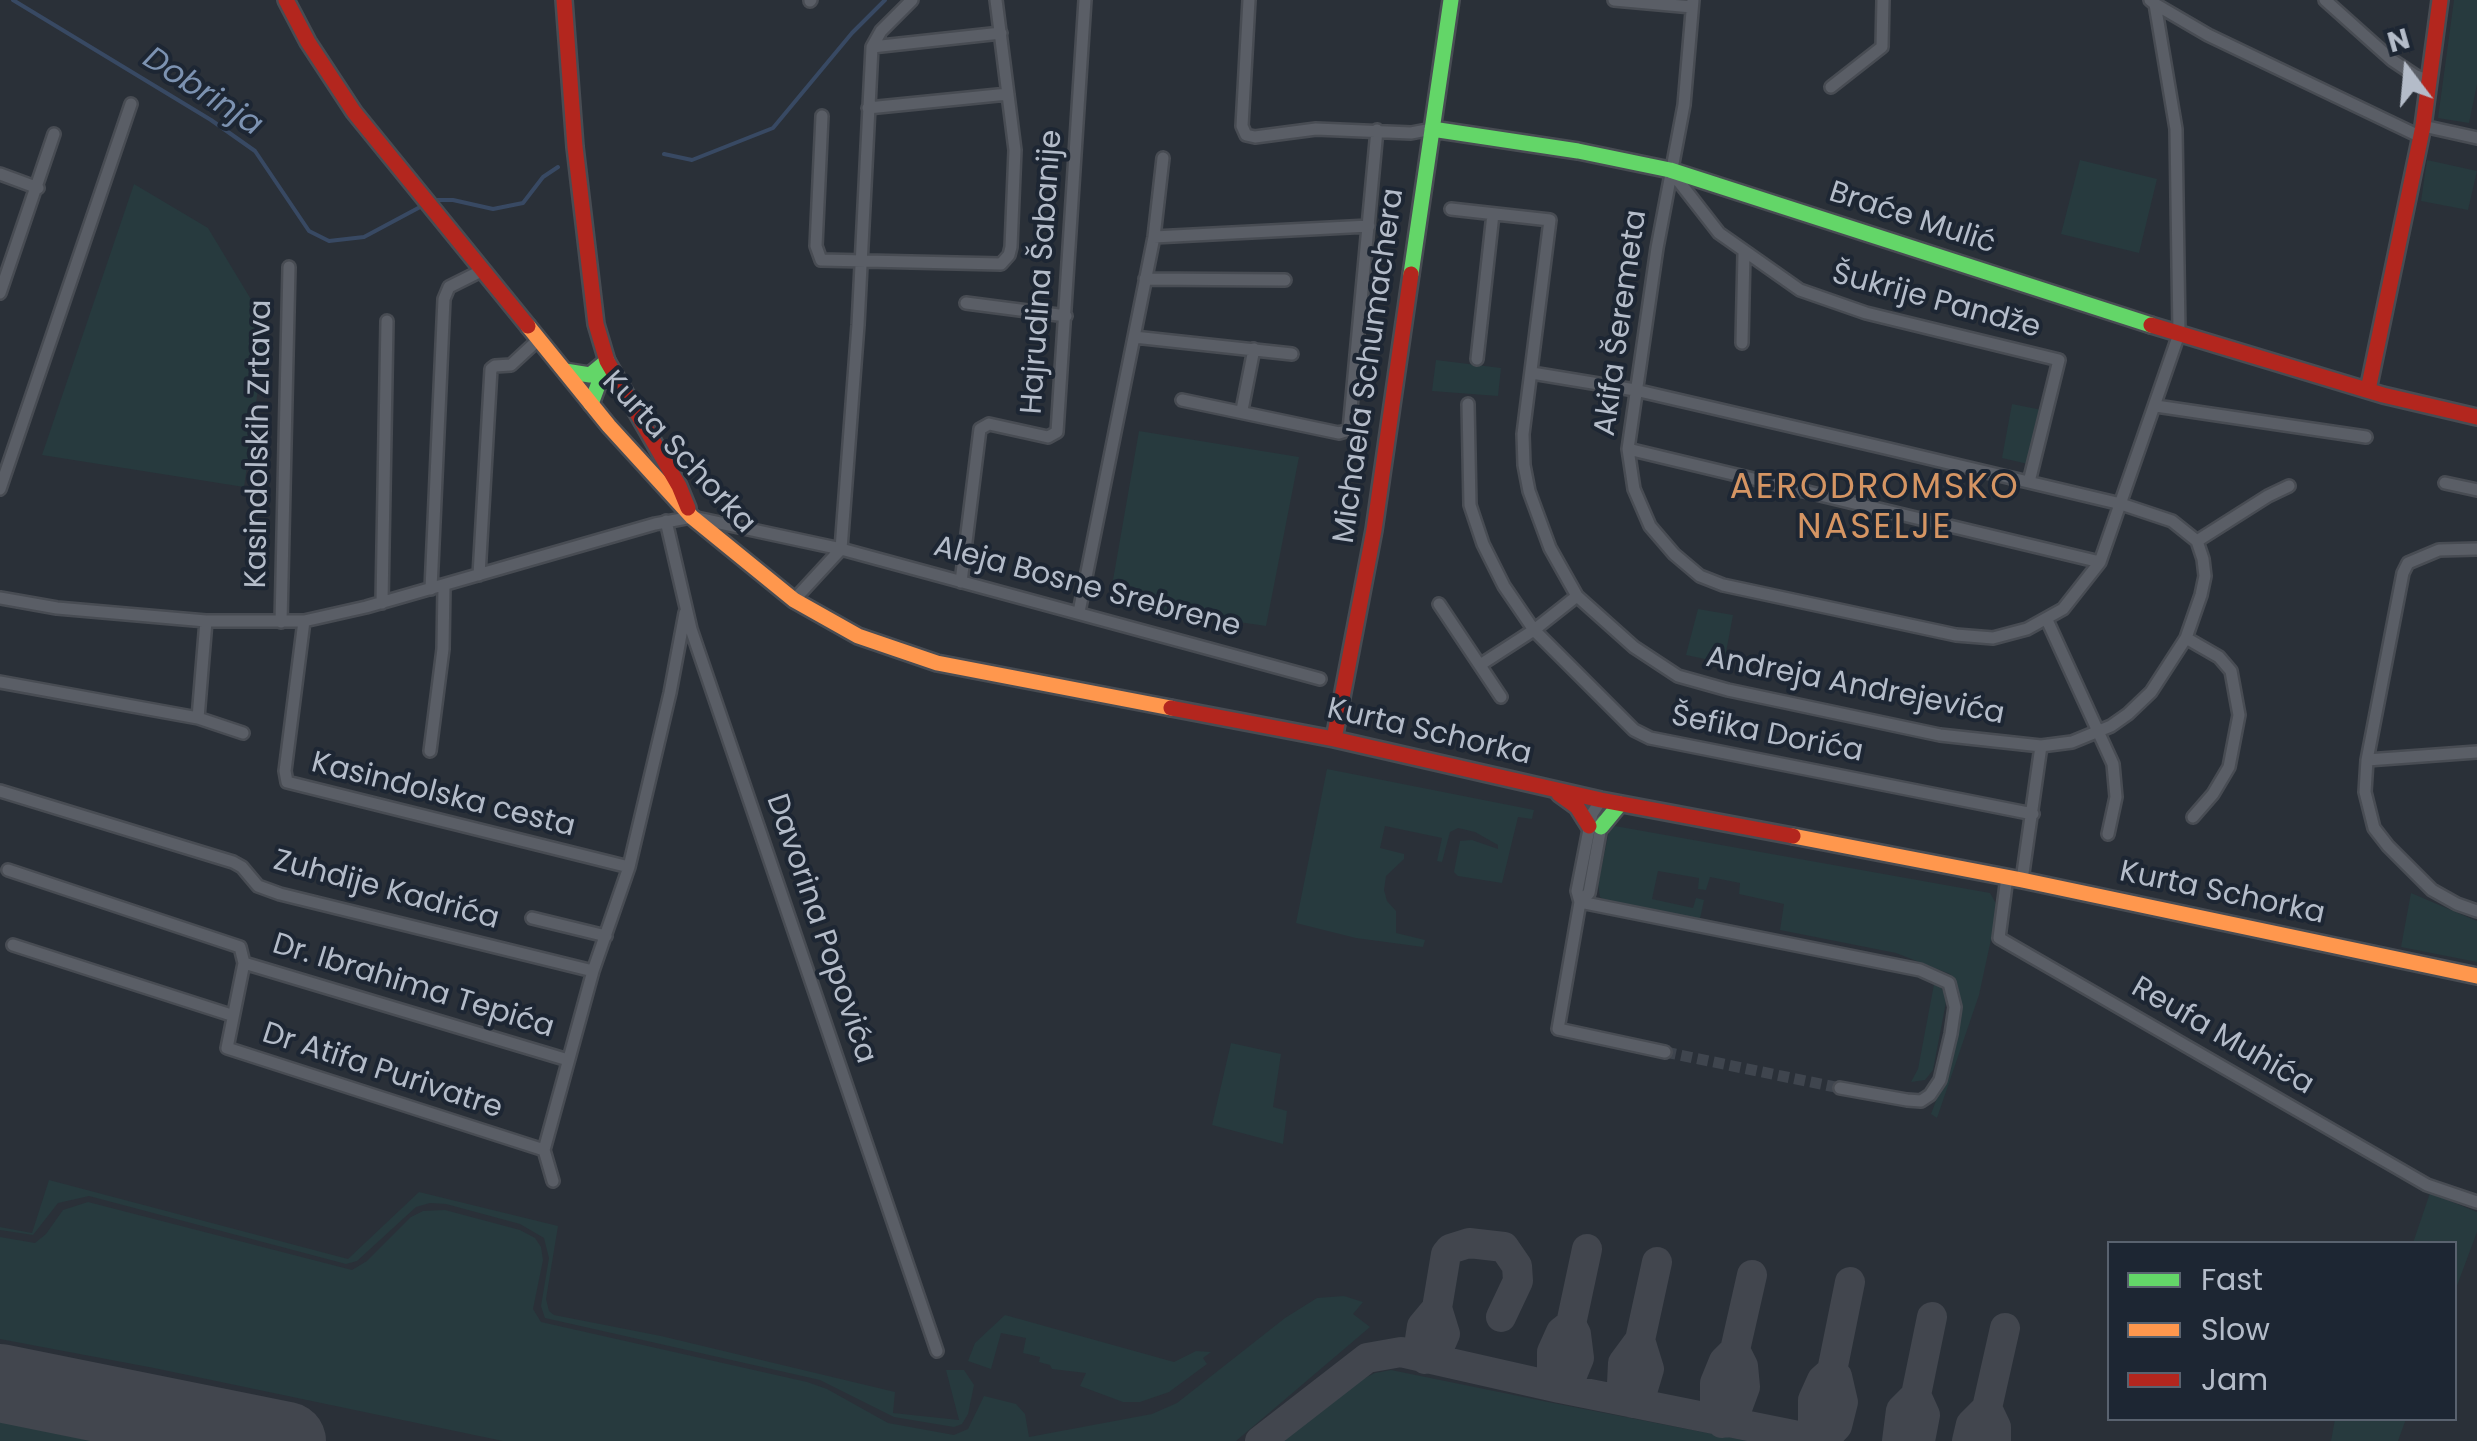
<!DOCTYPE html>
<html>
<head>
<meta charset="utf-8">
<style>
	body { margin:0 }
	#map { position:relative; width:2477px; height:1441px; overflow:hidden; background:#2a3038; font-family:Poppins,sans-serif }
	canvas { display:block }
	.legend { position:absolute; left:2107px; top:1241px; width:350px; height:180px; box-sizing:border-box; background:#1d2633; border:2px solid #59626f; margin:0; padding:12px 18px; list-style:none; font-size:30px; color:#b4bcc9 }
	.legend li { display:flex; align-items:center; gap:20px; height:50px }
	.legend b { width:50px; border:2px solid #59626f }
	.north { position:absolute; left:2357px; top:20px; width:100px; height:100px; -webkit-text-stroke:8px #1d2633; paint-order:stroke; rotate:344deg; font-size:28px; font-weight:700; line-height:40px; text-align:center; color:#b4bcc9 }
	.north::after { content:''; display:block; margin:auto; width:35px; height:45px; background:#b4bcc9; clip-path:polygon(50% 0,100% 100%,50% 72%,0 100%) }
</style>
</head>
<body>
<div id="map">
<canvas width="2477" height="1441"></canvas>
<ul class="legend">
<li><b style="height:12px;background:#63d668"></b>Fast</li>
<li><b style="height:12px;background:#ff974d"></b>Slow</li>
<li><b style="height:12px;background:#b3261e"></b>Jam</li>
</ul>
<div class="north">N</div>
</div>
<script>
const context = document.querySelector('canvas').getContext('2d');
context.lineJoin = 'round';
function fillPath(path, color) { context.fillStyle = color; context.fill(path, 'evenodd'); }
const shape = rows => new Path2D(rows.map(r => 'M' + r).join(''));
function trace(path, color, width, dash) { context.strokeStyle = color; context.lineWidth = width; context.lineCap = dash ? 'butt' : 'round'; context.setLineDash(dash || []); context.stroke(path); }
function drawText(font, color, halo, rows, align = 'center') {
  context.font = font + ' Poppins,sans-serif'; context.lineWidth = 8; context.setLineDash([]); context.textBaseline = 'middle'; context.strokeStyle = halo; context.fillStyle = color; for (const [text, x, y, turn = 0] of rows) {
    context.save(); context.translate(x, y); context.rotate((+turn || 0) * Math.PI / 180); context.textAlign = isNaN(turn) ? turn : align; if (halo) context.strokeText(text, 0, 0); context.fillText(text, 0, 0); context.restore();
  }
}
fillPath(shape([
	[2454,0,2477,0,2477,84,2469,123,2438,118],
	[2080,160,2157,179,2139,253,2061,234],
	[2427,160,2477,171,2468,210,2421,201],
	[134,184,208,228,267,326,244,487,42,455],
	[1436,360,1501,368,1498,396,1432,391],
	[2012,404,2042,410,2028,464,2002,458],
	[1139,431,1299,457,1266,626,1109,603],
	[1698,609,1733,615,1724,663,1686,655],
	[1327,769,1534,810,1532,819,1518,817,1502,883,1458,876,1454,872,1460,841,1472,840,1498,849,1498,845,1475,832,1458,828,1450,832,1442,862,1437,861,1442,838,1385,826,1380,848,1404,854,1404,859,1386,876,1384,890,1387,901,1396,911,1396,933,1425,940,1423,947,1356,938,1296,923],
	[1615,826,1990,893,1998,907,1979,995,1937,1118,1931,1114,1951,1061,1960,997,1950,974,1896,953,1780,930,1784,904,1739,894,1740,883,1710,877,1706,890,1698,889,1699,878,1658,871,1652,899,1693,908,1696,898,1704,900,1700,919,1608,902,1600,897,1598,884,1609,831],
	[2411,893,2477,921,2477,962,2401,947],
	[1935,979,1947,997,1933,1070,1925,1080,1911,1082,1918,1069],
	[1231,1043,1281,1054,1273,1107,1287,1111,1283,1144,1212,1125],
	[49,1180,348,1259,419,1192,558,1226,546,1299,549,1311,554,1315,661,1336,895,1392,893,1413,959,1420,946,1370,964,1370,974,1385,968,1414,962,1424,954,1427,894,1417,820,1380,545,1318,541,1306,549,1258,544,1238,520,1224,446,1204,430,1203,416,1207,357,1261,346,1264,89,1196,58,1203,33,1235,0,1230,0,1227,32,1233],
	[2430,1193,2477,1212,2477,1232,2455,1291,2454,1244,2413,1243],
	[88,1202,352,1270,367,1261,411,1217,423,1211,445,1210,520,1230,535,1238,541,1247,543,1260,533,1309,541,1322,807,1382,827,1389,888,1423,954,1435,968,1429,984,1396,1016,1404,1025,1414,1029,1437,1152,1414,1177,1403,1285,1318,1317,1298,1344,1296,1363,1302,1353,1314,1370,1327,1236,1441,503,1441,154,1368,0,1339,0,1237,35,1243,46,1234,63,1210],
	[1005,1315,1174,1362,1196,1351,1211,1352,1203,1358,1207,1364,1169,1392,1140,1402,1123,1402,1080,1386,1086,1373,1052,1369,1050,1365,1039,1362,1040,1357,1023,1353,1026,1338,1001,1333,991,1369,968,1361,975,1343],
	[1391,1370,1553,1403,1749,1441,1283,1441,1359,1381,1375,1373],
	[2335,1419,2335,1418,2406,1419,2398,1441,2331,1441],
	[0,1420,99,1441,0,1441]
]), '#273a3e');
trace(shape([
	[13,0,211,120,255,151,309,231,329,241,364,237,422,206],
	[664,154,692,160,773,128,852,33,885,0],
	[435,200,453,200,493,209,523,203,543,177,558,167]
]), '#384963', 4);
trace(shape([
	[1437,1308,1446,1254,1450,1249,1469,1243,1504,1247,1517,1266,1518,1281,1501,1317],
	[1437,1308,1445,1334,1438,1350,1425,1359,1419,1346,1422,1326,1437,1308],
	[1571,1324,1576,1334,1579,1358,1570,1380,1560,1388,1552,1376,1552,1352,1561,1332,1571,1324],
	[1571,1324,1587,1249],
	[1640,1340,1649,1369,1643,1389,1632,1403,1622,1384,1623,1363,1640,1340,1657,1262],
	[1735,1350,1743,1366,1745,1387,1738,1406,1722,1423,1715,1404,1715,1383,1724,1361,1735,1350],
	[1735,1350,1752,1275],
	[1832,1371,1837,1376,1843,1402,1837,1426,1823,1441,1813,1422,1813,1400,1822,1380,1832,1371],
	[1832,1371,1850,1282],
	[1916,1395,1932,1317],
	[1987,1408,2005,1328],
	[1260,1441,1367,1358,1401,1352,1560,1388,1823,1441],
	[1897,1441,1901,1410,1916,1395,1925,1415,1920,1441],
	[1967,1441,1971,1424,1987,1408,1996,1427,1996,1441]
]), '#42464e', 30);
trace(shape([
	[0,1383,287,1441]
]), '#42464e', 78);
trace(shape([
	[1665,1052,1840,1088]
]), '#3f454e', 11, [11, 5.5]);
const street = shape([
	[1249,0,1242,126,1246,135,1255,137,1316,129,1411,133,1432,129],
	[1614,0,1692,7],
	[1693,0,1684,105,1657,248,1628,449,1634,489,1650,526,1674,554,1700,576,1723,585,1956,635,1993,638,2027,629,2063,609,2100,562,2179,334,2176,129,2155,4,2150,0],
	[2325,0,2392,60,2416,76,2430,81],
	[810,1,811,0],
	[2155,4,2208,35,2421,137],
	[872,47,1001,33],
	[1831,87,1882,47,1883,0],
	[868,108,1008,94],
	[822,116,816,246,821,260,1001,264,1009,255,1011,247,1015,150,996,0],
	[2423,126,2477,138],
	[1670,170,1719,233,1800,290,1866,313,2059,360,2029,482],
	[0,174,38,188],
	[1451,209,1550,220,1523,434,1524,465,1529,491,1550,548,1577,596,1634,647,1678,676,1728,690,1940,735,2041,746,2072,742,2111,726,2128,714,2151,692,2186,638,2201,595,2205,576,2203,559,2197,541,2172,521,2121,504,1885,448,1635,390,1532,373],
	[1154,237,1369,226],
	[1145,279,1285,280],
	[0,293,54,134],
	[966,303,1066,316],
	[1134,337,1292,354],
	[1742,343,1744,253],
	[1477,359,1493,214],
	[1182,400,1339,433,1349,430,1377,130],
	[1468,404,1470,505,1483,544,1504,586,1534,630,1634,730,1650,738,2033,814],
	[2156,406,2366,437],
	[1242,410,1254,349],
	[1628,449,2100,562],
	[2445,483,2477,490],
	[0,489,131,104],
	[666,521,691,629,937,1351],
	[2197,541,2268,496,2289,486],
	[2477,549,2439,550,2408,563,2403,573,2367,760,2365,792,2374,828,2388,846,2432,890,2457,904,2477,911],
	[479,575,491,369,495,366,511,365,538,340],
	[961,582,980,429,989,424,1048,437,1057,432,1085,0],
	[431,589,444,299,449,287,481,271],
	[0,598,57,608,206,621,304,621,366,607,655,524,692,517,841,549,1320,679],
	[794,600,841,549,858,325,872,47,881,31,912,0],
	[382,603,387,321],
	[1439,604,1501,697],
	[1079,612,1154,237,1163,158],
	[2047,620,2113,764,2116,797,2108,834],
	[304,621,285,771,287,782,629,867],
	[281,622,289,267],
	[2186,638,2219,657,2231,671,2239,715,2229,767,2213,794,2193,817],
	[1480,665,1534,630,1577,596],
	[0,682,198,718,243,733],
	[198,718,206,621],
	[430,751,443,649,444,585],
	[2367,760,2477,752],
	[0,791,233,862,242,867,258,886,280,894,593,971],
	[1601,800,1592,814,1577,891,1580,902,1558,1029,1665,1052],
	[8,870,240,947,244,963,227,1048,544,1150],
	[2007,877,1999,938,2427,1185,2477,1202],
	[2022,880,2041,746],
	[1580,902,1920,970,1949,983,1955,1007,1951,1034,1940,1080,1930,1095,1921,1101,1907,1100,1840,1088],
	[1580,902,1589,893,1602,821],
	[532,918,606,936],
	[13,945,231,1015],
	[244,963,568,1060],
	[553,1181,544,1150,593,971,629,867,670,693,685,613]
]);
const fast = shape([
	[1432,129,1578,151,1670,170,2151,325],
	[1411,274,1451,0],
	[565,371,590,375,607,361],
	[591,404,607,361],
	[1601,827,1620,804]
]);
const slow = shape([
	[528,326,609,426,692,517,794,600,858,636,937,663,1171,708],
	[1793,836,2022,880,2477,976]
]);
const jam = shape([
	[286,0,308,42,354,112,528,326],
	[564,0,575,147,596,324,607,361,679,486,688,508],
	[2151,325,2383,395,2477,417],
	[2368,390,2423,126,2440,0],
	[1171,708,1334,739,1601,800,1793,836],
	[1334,739,1374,530,1411,274],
	[1559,794,1577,807,1589,826]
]);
trace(street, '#484c53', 16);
trace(fast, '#484c53', 20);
trace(slow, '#484c53', 20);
trace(jam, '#484c53', 20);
trace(street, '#5a5e66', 11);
trace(fast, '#63d668', 15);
trace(slow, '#ff974d', 15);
trace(jam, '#b3261e', 15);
drawText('30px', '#b4bcc9', '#1d2633', [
	["Braće Mulić",1912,219,18],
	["Hajrudina Šabanije",1043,272,-86],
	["Šukrije Pandže",1936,302,15],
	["Akifa Šeremeta",1622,323,-82],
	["Michaela Schumachera",1370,366,-82],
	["Kasindolskih Zrtava",260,444,-89],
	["Kurta Schorka",678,453,47],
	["Aleja Bosne Srebrene",1087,588,15],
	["Andreja Andrejevića",1855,687,11],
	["Kurta Schorka",1429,733,13],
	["Šefika Dorića",1767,735,11],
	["Kasindolska cesta",443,796,14],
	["Zuhdije Kadrića",386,891,15],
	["Kurta Schorka",2222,894,12],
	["Davorina Popovića",820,929,71],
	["Dr. Ibrahima Tepića",413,987,17],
	["Reufa Muhića",2222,1037,30],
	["Dr Atifa Purivatre",382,1072,18]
]);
drawText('italic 32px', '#7c92b1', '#1d2633', [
	["Dobrinja",202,93,33]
]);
context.letterSpacing = '2.5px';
drawText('35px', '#d59563', '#1d2633', [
	["AERODROMSKO",1875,489],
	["NASELJE",1875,529]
]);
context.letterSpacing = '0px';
</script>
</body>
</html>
